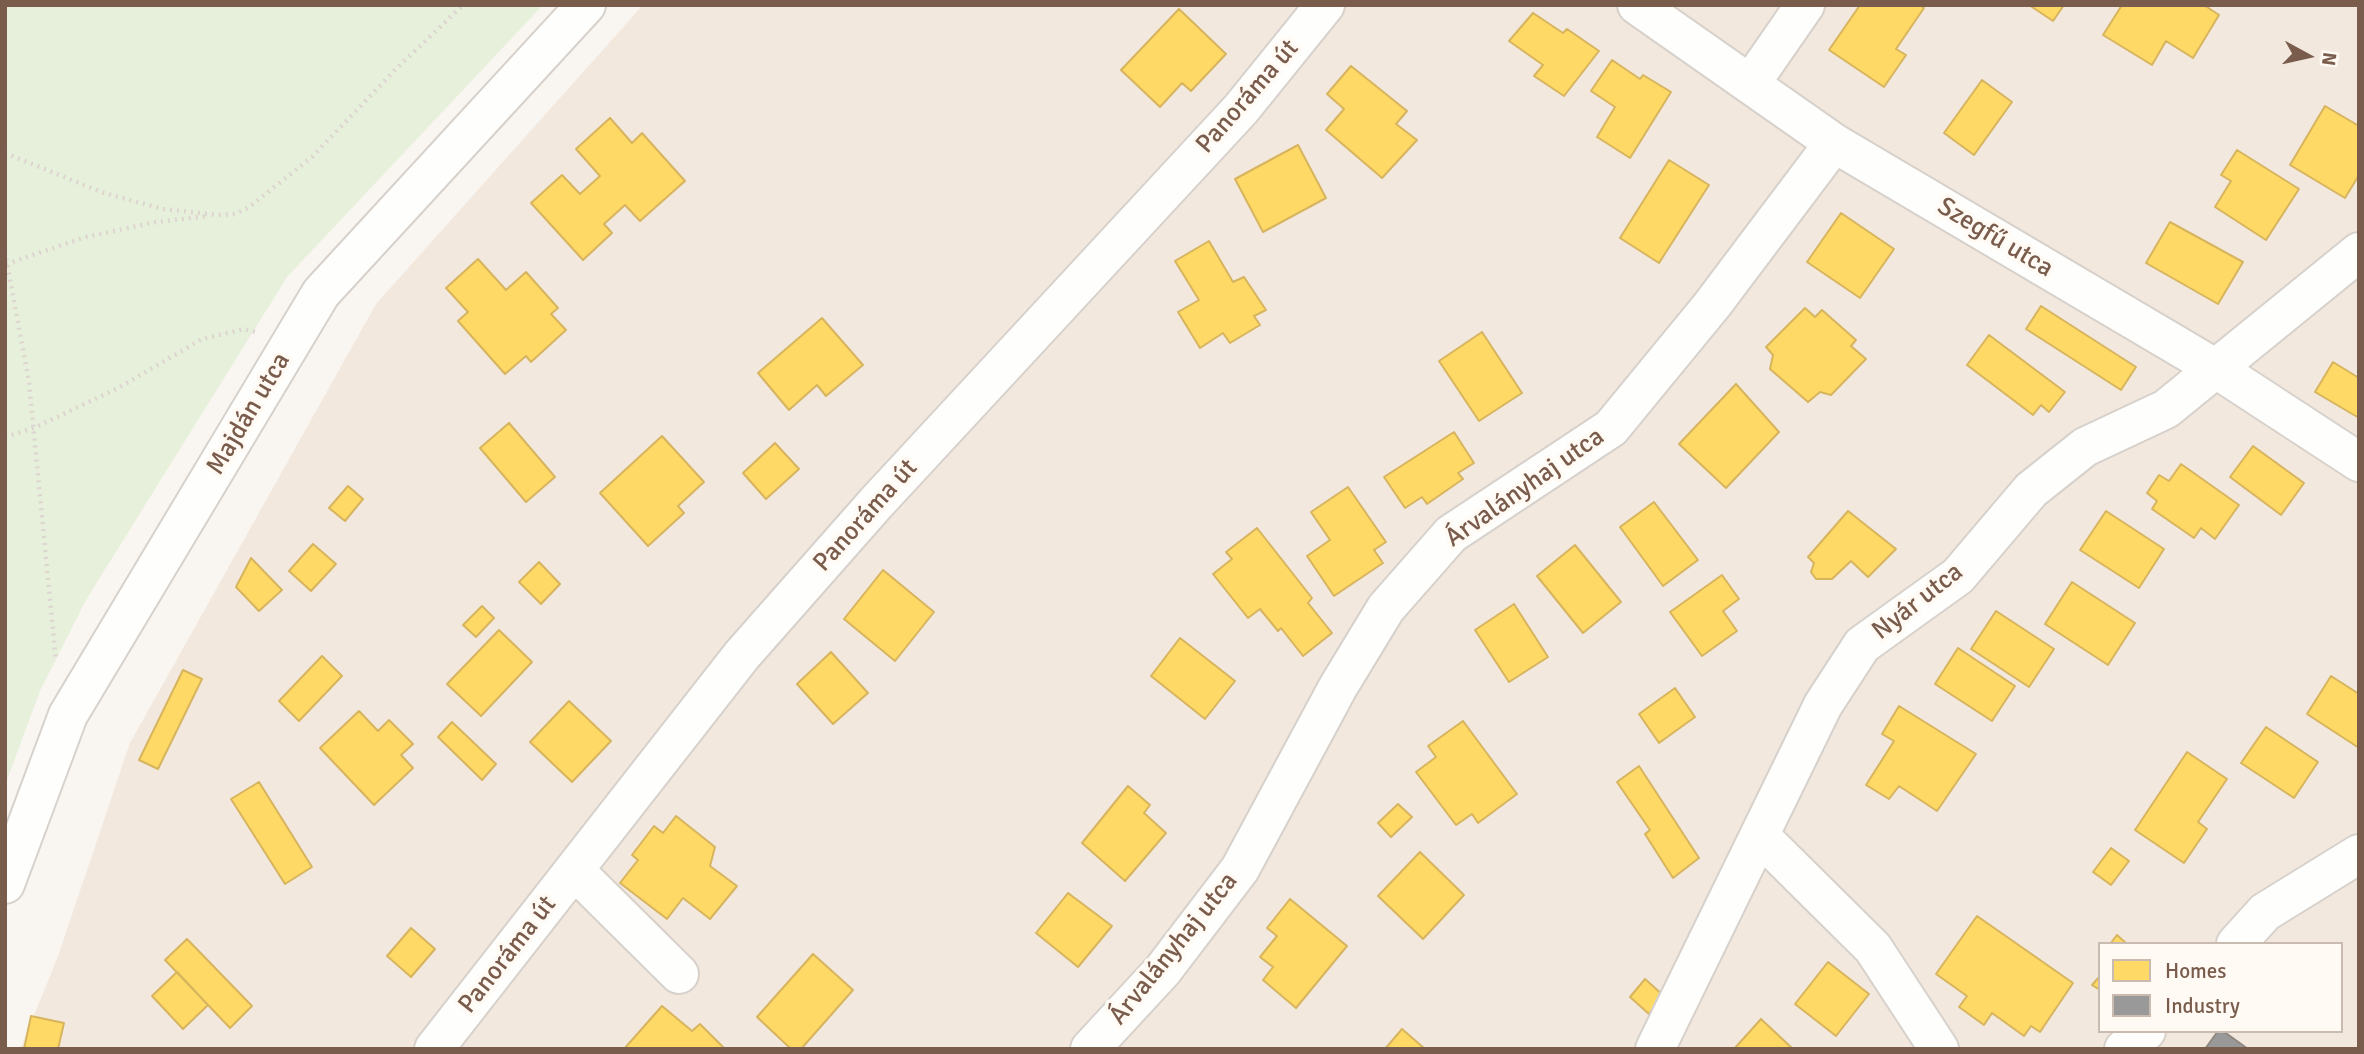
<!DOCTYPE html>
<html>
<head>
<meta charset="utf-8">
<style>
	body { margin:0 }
	#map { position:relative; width:2364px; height:1054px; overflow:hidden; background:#f9f5f0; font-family:Signika,sans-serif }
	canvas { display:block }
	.frame { position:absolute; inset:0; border:7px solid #7a5c4d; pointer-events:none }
	.legend { position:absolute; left:2098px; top:942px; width:245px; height:91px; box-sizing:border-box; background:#fffaf3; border:2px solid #cabbb1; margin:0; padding:9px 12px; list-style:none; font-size:21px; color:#7a5c4d }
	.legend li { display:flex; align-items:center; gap:14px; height:35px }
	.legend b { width:35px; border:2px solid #cabbb1 }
	.north { position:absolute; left:2273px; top:21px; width:70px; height:70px; -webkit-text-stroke:5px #fffaf3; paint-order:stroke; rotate:98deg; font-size:19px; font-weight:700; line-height:28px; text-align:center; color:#7a5c4d }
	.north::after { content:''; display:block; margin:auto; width:24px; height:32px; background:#7a5c4d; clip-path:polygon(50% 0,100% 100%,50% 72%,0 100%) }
</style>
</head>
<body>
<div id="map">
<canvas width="2364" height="1054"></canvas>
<div class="frame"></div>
<ul class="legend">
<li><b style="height:19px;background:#ffd966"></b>Homes</li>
<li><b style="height:19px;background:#999"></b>Industry</li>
</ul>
<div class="north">N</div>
</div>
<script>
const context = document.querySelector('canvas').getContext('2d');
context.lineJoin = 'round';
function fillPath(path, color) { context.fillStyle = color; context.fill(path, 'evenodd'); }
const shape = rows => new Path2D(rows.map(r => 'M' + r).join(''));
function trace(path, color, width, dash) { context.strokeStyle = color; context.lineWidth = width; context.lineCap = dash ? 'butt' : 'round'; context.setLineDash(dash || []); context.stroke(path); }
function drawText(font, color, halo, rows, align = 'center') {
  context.font = font + ' Signika,sans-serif'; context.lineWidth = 7; context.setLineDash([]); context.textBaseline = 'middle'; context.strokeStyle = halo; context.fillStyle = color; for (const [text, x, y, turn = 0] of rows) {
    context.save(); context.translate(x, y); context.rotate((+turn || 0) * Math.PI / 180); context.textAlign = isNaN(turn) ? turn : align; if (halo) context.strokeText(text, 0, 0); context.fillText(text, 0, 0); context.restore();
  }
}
fillPath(shape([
	[643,5,2359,5,2359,1049,20,1049,57,959,130,743,376,304],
	[2100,944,2341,944,2341,1031,2100,1031]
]), '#f2e8de');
fillPath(shape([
	[5,5,543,5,287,277,86,600,40,691,5,785]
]), '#e7f0db');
const homes = shape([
	[1860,5,1920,5,1924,8,1896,49,1906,55,1884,87,1829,50,1860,5],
	[2029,5,2064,5,2053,21,2029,5],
	[2122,5,2204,5,2219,15,2193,58,2166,41,2152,65,2103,35,2122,5],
	[1179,9,1226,54,1191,91,1182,83,1160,107,1121,70,1179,9],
	[1533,13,1563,33,1567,29,1599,51,1564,96,1534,76,1543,65,1509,41,1533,13],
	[1612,60,1640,79,1643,75,1671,92,1630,158,1597,137,1615,107,1591,91,1612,60],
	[1351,66,1407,111,1396,124,1417,140,1382,178,1326,130,1344,109,1327,94,1351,66],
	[1982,80,2012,102,1974,155,1944,133,1982,80],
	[2325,106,2359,126,2359,175,2345,198,2290,165,2325,106],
	[610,118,632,143,642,133,685,181,640,221,625,205,604,224,612,233,583,260,531,203,562,175,580,194,600,176,576,149,610,118],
	[1298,145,1326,198,1263,232,1235,179,1298,145],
	[2237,150,2299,189,2266,240,2215,207,2231,181,2221,175,2237,150],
	[1669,160,1709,185,1659,263,1620,238,1669,160],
	[1841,213,1894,249,1860,298,1807,262,1841,213],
	[2170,222,2243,262,2218,304,2146,263,2170,222],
	[1209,241,1233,282,1244,277,1266,310,1254,316,1260,325,1230,343,1223,333,1200,348,1178,312,1199,300,1175,261,1209,241],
	[478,259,506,290,526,272,558,308,551,314,566,330,531,362,526,356,505,374,458,321,468,312,446,288,478,259],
	[2041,306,2136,367,2121,390,2026,329,2041,306],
	[1805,308,1815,317,1822,310,1856,340,1851,346,1866,359,1831,395,1820,392,1808,402,1770,369,1773,355,1766,347,1805,308],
	[822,318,863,365,826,396,817,385,789,410,758,373,822,318],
	[1482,332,1522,393,1479,421,1439,361,1482,332],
	[1989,335,2065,392,2049,412,2041,405,2033,415,1967,365,1989,335],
	[2333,362,2359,378,2359,418,2315,392,2333,362],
	[1736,384,1779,432,1726,488,1679,444,1736,384],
	[509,423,555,477,526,502,480,448,509,423],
	[1454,432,1474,463,1458,473,1463,479,1427,504,1422,497,1405,508,1384,477,1454,432],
	[662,436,704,482,678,506,684,513,648,546,600,493,662,436],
	[775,443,799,469,766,499,743,473,775,443],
	[2253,446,2304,483,2281,515,2230,477,2253,446],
	[2181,464,2239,505,2215,539,2201,528,2194,538,2152,509,2157,501,2147,493,2159,475,2169,481,2181,464],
	[348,486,363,499,345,521,329,508,348,486],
	[1348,487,1386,542,1374,550,1383,563,1334,596,1307,556,1330,540,1311,512,1348,487],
	[1654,502,1698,560,1663,586,1620,527,1654,502],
	[1848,511,1896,549,1868,577,1851,561,1832,579,1816,579,1811,572,1814,563,1808,557,1848,511],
	[2106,511,2164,549,2139,588,2080,550,2106,511],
	[1257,528,1312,598,1308,603,1332,633,1303,656,1281,628,1278,631,1260,609,1248,618,1213,574,1232,559,1226,552,1257,528],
	[313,544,336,564,311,591,289,571,313,544],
	[1575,545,1621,602,1583,633,1537,576,1575,545],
	[251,558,282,590,259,611,236,587,251,558],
	[539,562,560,584,541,604,519,582,539,562],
	[883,570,934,612,895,661,844,619,883,570],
	[1722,575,1739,599,1723,611,1737,631,1702,656,1670,612,1722,575],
	[2072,582,2135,623,2108,665,2045,624,2072,582],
	[1514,604,1548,657,1509,682,1475,630,1514,604],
	[482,606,494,618,476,637,463,625,482,606],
	[1996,611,2054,649,2029,687,1971,649,1996,611],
	[499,630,532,662,481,716,447,684,499,630],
	[1180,638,1235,681,1205,719,1151,676,1180,638],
	[1958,648,2015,686,1992,721,1935,684,1958,648],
	[831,652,868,693,833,724,797,684,831,652],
	[322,656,342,676,299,721,279,701,322,656],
	[183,670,202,679,158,769,139,760,183,670],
	[2331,676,2359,694,2359,748,2307,714,2331,676],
	[1675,688,1695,717,1659,743,1639,714,1675,688],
	[569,701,611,741,572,782,530,742,569,701],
	[1899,706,1976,754,1937,811,1899,786,1889,799,1866,785,1894,741,1882,734,1899,706],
	[359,711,378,731,389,720,413,744,401,755,413,768,374,805,320,748,359,711],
	[1463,721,1517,794,1478,823,1472,814,1456,825,1416,772,1436,757,1428,746,1463,721],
	[452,722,496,764,482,780,438,737,452,722],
	[2266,727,2318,762,2294,798,2241,763,2266,727],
	[2187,752,2227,779,2198,822,2207,829,2184,863,2135,830,2187,752],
	[1639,766,1699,858,1673,878,1645,834,1650,830,1617,782,1639,766],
	[259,782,312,867,285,884,231,799,259,782],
	[1128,786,1150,805,1144,813,1166,833,1125,881,1082,843,1128,786],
	[1398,804,1412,817,1391,837,1378,823,1398,804],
	[676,816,715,847,710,866,737,886,710,919,683,898,667,919,620,883,638,860,632,855,654,826,663,833,676,816],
	[2111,848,2129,861,2111,885,2093,872,2111,848],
	[1420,852,1464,895,1423,939,1378,896,1420,852],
	[1068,893,1112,926,1078,967,1036,933,1068,893],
	[1290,899,1347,946,1296,1008,1263,980,1273,967,1260,957,1277,936,1267,928,1290,899],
	[1977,916,2073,983,2040,1032,2031,1026,2024,1036,1992,1013,1984,1025,1959,1007,1967,996,1936,974,1977,916],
	[411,928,435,949,411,977,387,956,411,928],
	[2117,935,2127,944,2110,944,2117,935],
	[187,939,252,1006,230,1028,165,960,187,939],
	[813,954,853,990,801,1049,791,1049,757,1017,813,954],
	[1828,962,1869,994,1836,1036,1795,1004,1828,962],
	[177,972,208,1005,183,1029,152,996,177,972],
	[2100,976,2100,990,2092,985,2100,976],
	[1645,979,1664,996,1649,1014,1630,997,1645,979],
	[662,1006,692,1031,700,1024,724,1048,624,1049,662,1006],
	[31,1016,64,1023,58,1049,24,1049,31,1016],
	[1761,1019,1793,1049,1734,1049,1761,1019],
	[1402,1029,1425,1049,1385,1049,1402,1029]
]);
fillPath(homes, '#ffd966');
trace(homes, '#d7b45e', 2);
const industry = shape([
	[2218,1031,2223,1031,2248,1049,2205,1049,2218,1031]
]);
fillPath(industry, '#999');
trace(industry, '#908782', 2);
const minor = shape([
	[1637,5,1834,143,2215,368,2359,462],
	[1751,83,1805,5],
	[1760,836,1873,948,1939,1049],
	[574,870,679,974],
	[5,884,68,715,321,293,586,5],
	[2236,944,2265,912,2359,854],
	[434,1049,742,655,876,503,1241,109,1325,5],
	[1090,1049,1163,970,1240,869,1338,687,1386,608,1451,534,1611,428,1712,305,1834,143],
	[1655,1049,1823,705,1862,645,1958,576,2031,490,2085,447,2166,409,2359,252],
	[2124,1049,2146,1031]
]);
trace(minor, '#d7d1cb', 42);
trace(shape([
	[5,153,104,193,163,209,218,215,235,214,248,208,312,157,395,70,463,5],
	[5,252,29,382,56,661],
	[6,264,86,237,156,222,208,216],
	[5,437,34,428,120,387,202,339,244,329,255,332]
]), '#dcd5d0', 4.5, [2, 5]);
trace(minor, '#fefefd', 38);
drawText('26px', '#7a5c4d', '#fffaf3', [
	["Panoráma út",1248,97,-49],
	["Szegfű utca",1995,238,31],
	["Majdán utca",249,414,-59],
	["Árvalányhaj utca",1525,488,-35],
	["Panoráma út",866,516,-48],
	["Nyár utca",1918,602,-38],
	["Árvalányhaj utca",1174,949,-51],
	["Panoráma út",508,955,-52]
]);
</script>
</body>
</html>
